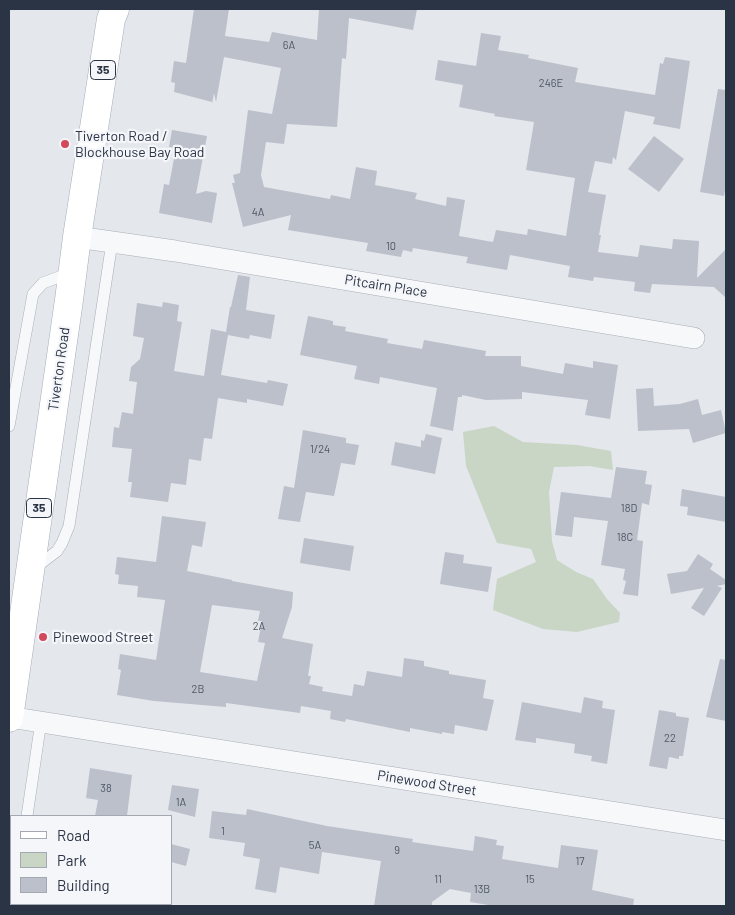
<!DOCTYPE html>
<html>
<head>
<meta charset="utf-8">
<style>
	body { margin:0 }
	#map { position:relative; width:735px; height:915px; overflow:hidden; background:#e4e7ec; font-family:Barlow,sans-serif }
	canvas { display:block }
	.frame { position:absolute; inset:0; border:10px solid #2b3445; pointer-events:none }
	.legend { position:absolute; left:10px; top:815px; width:162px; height:90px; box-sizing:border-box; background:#f4f6f9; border:1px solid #a4a8b1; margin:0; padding:6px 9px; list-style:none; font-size:15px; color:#2b3445 }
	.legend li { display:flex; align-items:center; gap:10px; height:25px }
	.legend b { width:25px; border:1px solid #a4a8b1 }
</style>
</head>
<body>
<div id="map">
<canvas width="735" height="915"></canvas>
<div class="frame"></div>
<ul class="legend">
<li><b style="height:6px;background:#fff"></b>Road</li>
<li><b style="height:14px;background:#c9d6c5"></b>Park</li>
<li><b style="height:14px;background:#bbc0ca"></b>Building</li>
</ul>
</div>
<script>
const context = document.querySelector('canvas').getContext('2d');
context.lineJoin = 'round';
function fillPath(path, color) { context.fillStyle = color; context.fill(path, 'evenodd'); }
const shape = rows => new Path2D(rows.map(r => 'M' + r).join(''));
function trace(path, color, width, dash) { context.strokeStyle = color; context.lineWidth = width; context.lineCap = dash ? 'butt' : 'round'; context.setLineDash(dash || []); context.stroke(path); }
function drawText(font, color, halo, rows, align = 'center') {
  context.font = font + ' Barlow,sans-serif'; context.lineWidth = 4.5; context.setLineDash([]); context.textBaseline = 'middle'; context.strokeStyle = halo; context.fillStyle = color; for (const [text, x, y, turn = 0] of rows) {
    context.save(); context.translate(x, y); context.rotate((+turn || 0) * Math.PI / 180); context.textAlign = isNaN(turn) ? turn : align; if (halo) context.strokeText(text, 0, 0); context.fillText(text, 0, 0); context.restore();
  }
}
fillPath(shape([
	[494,426,523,442,577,445,611,451,613,470,589,466,554,467,549,492,552,541,557,560,576,572,593,579,607,599,620,613,619,622,577,632,543,629,493,610,497,579,536,562,531,549,497,543,466,466,463,432]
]), '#c9d6c5');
fillPath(shape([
	[194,9,229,9,225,36,269,42,272,32,317,40,319,9,417,9,413,30,349,18,346,59,342,58,337,127,287,124,284,144,266,142,261,175,264,187,330,199,331,195,350,199,356,167,377,171,375,185,417,193,415,199,446,206,447,197,465,200,459,236,493,242,496,230,527,235,528,229,566,236,575,178,526,170,534,122,494,116,495,114,459,107,463,85,435,80,438,60,476,66,481,33,501,36,498,50,529,55,528,58,578,68,575,82,655,95,660,63,663,64,665,57,690,61,680,129,653,124,655,117,625,111,616,160,613,157,612,164,595,161,588,192,606,195,599,235,601,235,598,252,638,257,640,245,672,249,673,239,699,241,697,278,726,249,726,298,714,287,652,284,650,293,634,291,635,282,594,277,593,281,568,277,570,266,510,255,507,270,466,263,468,257,413,248,412,252,403,250,401,257,366,251,368,243,288,230,291,215,243,227,232,183,235,183,233,175,240,173,248,110,272,114,281,68,224,57,216,102,214,93,212,104,212,102,174,92,175,83,171,82,174,61,186,63],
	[718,89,726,90,726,184,724,196,700,192],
	[172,130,207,136,196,194,206,191,217,193,212,223,159,213,164,184,169,185,176,148,169,147],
	[654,136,684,159,659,192,628,169],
	[238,275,250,277,246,310,275,315,271,339,250,335,249,339,228,335,221,375,267,383,268,380,288,384,283,406,247,399,247,403,218,398,212,439,204,438,201,461,189,459,186,485,171,483,168,502,130,497,132,482,128,482,132,449,112,447,114,427,119,428,122,412,133,414,137,382,129,381,131,367,140,359,144,338,133,336,137,303,162,307,163,302,179,305,177,321,182,322,174,371,204,376,211,329,226,332,230,307,231,307],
	[308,316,333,321,333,325,346,327,345,331,388,339,387,343,422,349,424,340,486,351,485,356,521,356,521,366,563,374,565,363,593,368,593,361,618,365,610,419,585,415,588,400,522,392,522,399,486,400,462,395,462,397,458,397,453,431,430,426,437,388,380,377,379,384,354,379,357,366,300,355],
	[653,388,654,406,680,404,698,399,702,415,721,410,726,433,693,443,689,429,638,431,636,389],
	[303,430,346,438,346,443,359,445,355,465,341,463,334,496,306,492,300,522,278,519,284,486,294,488],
	[426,434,442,438,435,474,391,465,395,442,421,447,421,440,424,441],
	[616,467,647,471,645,484,652,485,649,505,642,503,637,540,643,541,638,596,623,594,626,581,623,580,625,569,601,565,608,521,574,517,572,537,555,535,561,492,611,498],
	[682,489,726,497,726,522,687,515,688,507,680,506],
	[162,516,206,522,202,547,192,545,187,571,232,580,232,581,293,592,292,607,282,638,313,644,308,676,311,676,309,684,323,687,322,691,352,696,354,684,364,686,367,671,402,677,404,658,424,661,424,666,449,671,449,674,486,680,483,698,494,700,487,731,455,725,454,734,442,732,442,734,410,728,410,732,346,719,345,722,330,719,331,711,301,706,300,713,226,703,226,707,154,701,117,695,121,670,118,669,120,654,156,660,165,600,137,597,138,586,118,584,119,575,115,574,117,557,156,562],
	[212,605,260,611,258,621,262,621,258,642,265,643,257,681,200,672],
	[304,538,354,546,350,571,300,563],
	[445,552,464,555,463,563,492,567,488,592,440,584],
	[698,554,713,564,710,569,726,580,726,584,717,586,722,588,704,616,691,608,704,588,671,594,667,574,687,571],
	[720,659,726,660,726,721,706,717],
	[584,697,603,701,602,708,615,710,607,764,591,761,592,756,574,753,575,744,536,738,536,743,515,740,522,702,581,713],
	[659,710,676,713,676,716,689,718,683,756,679,756,679,759,669,757,667,769,649,766],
	[90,768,132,775,127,816,95,816,98,800,86,798],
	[172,785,199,789,195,817,168,810],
	[247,809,327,826,413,839,412,842,473,851,475,836,497,840,496,845,504,846,502,859,558,868,561,845,598,850,592,890,634,899,633,906,495,906,470,902,471,893,450,889,432,902,432,906,374,906,381,861,322,852,319,874,280,867,276,893,255,889,260,859,243,856,245,843,209,838,212,811,246,815],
	[171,844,190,849,186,866,171,862]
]), '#bbc0ca');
const lane = shape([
	[9,426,33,294,43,283,72,272],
	[35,568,57,551,62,543,69,526,112,242],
	[27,816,41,721],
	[15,906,15,904]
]);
const street = shape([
	[77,237,175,251,694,338],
	[9,717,726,830]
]);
const primary = shape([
	[9,718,69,300,77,237,111,19,115,9]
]);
trace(lane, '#a9aeb7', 12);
trace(street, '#a9aeb7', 22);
trace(primary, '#a3abb8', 29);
trace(lane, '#f7f8fa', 11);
trace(street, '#f7f8fa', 21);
trace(primary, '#fff', 28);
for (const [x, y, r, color] of [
	[65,144,5,"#d1495b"],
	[43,637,5,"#d1495b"]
]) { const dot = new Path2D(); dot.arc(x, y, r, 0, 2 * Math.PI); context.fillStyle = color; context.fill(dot); trace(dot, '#f4f6f9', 2); }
drawText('11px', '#4f5766', null, [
	["6A",289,45],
	["246E",551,83],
	["4A",258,212],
	["10",391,246],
	["1/24",320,449],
	["18D",629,508],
	["18C",625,537],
	["2A",259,626],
	["2B",198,689],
	["22",670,738],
	["38",106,788],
	["1A",181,802],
	["1",223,831],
	["5A",315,845],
	["9",397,850],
	["17",580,861],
	["11",438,879],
	["15",530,879],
	["13B",482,889]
]);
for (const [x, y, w] of [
	[103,70,25],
	[39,508,25]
]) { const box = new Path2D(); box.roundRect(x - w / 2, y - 9.5, w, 19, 4); context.fillStyle = '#f4f6f9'; context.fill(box); trace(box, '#2b3445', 1); }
drawText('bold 12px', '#2b3445', null, [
	["35",103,70],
	["35",39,508]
]);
drawText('14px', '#2b3445', '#f4f6f9', [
	["Tiverton Road /",75,136],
	["Blockhouse Bay Road",75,152],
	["Pinewood Street",53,637]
], 'left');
drawText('14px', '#2b3445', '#f4f6f9', [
	["Pitcairn Place",386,286,9],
	["Tiverton Road",59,369,-82],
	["Pinewood Street",427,783,9]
]);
</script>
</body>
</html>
